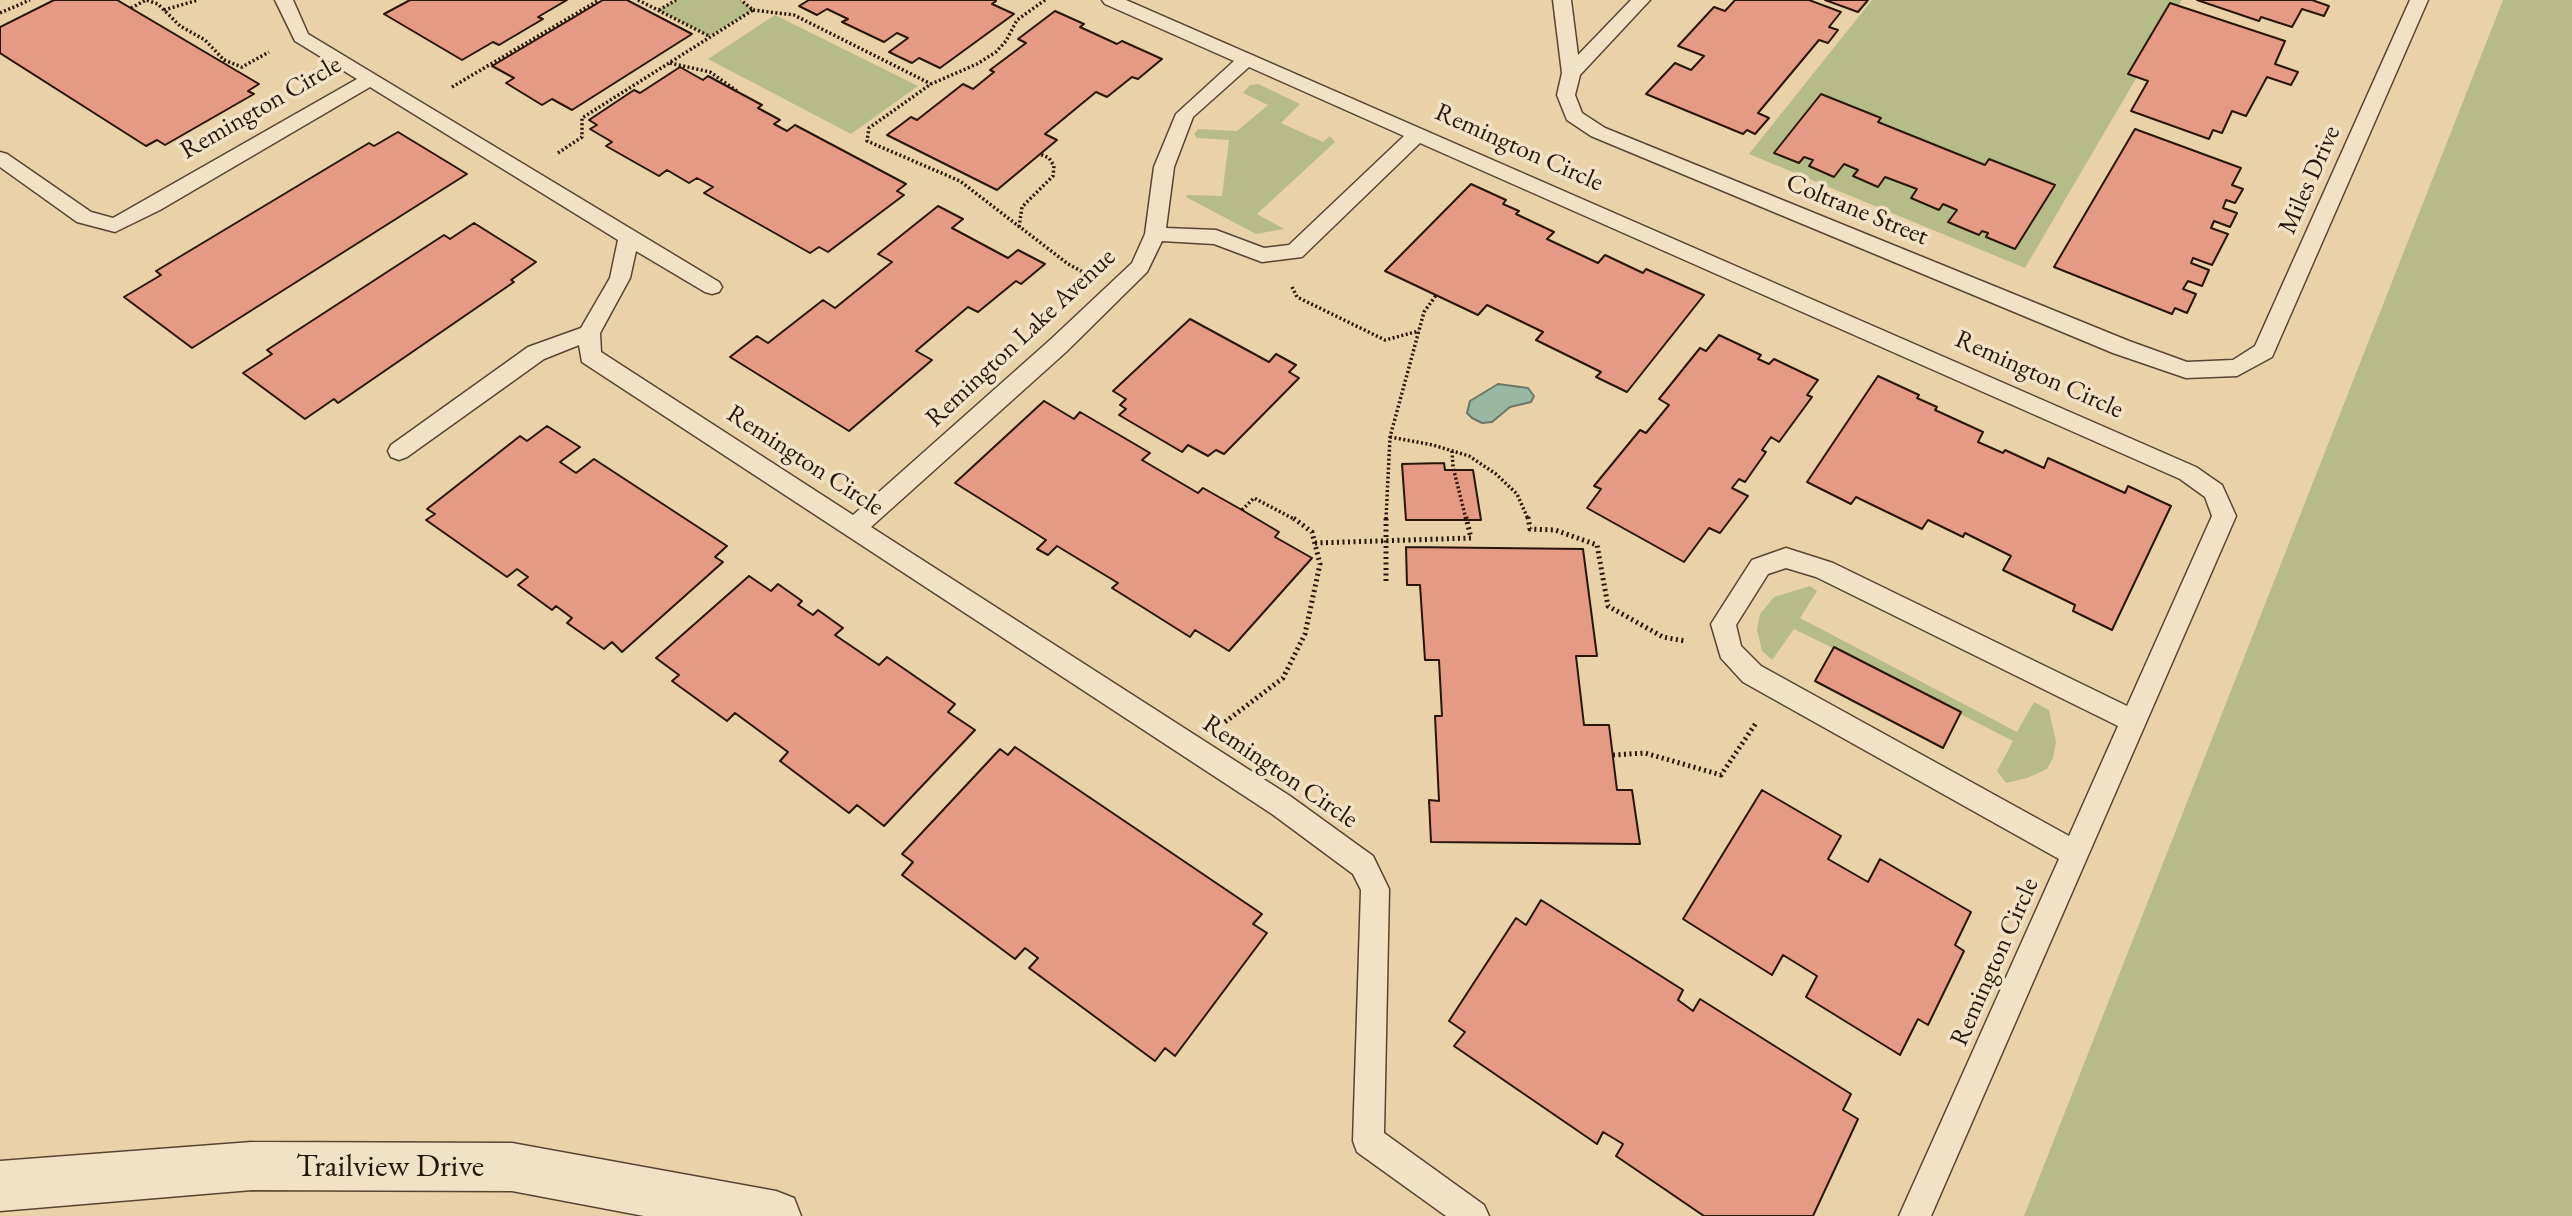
<!DOCTYPE html>
<html>
<head>
<meta charset="utf-8">
<style>
	body { margin:0 }
	canvas { display:block; background:#e9d2a7 }
</style>
</head>
<body>
<canvas width="2572" height="1216"></canvas>
<script>
const context = document.querySelector('canvas').getContext('2d');
context.lineJoin = 'round';
function fillPath(path, color) { context.fillStyle = color; context.fill(path, 'evenodd'); }
const shape = rows => new Path2D(rows.map(r => 'M' + r).join(''));
function trace(path, color, width, dash) { context.strokeStyle = color; context.lineWidth = width; context.lineCap = dash ? 'butt' : 'round'; context.setLineDash(dash || []); context.stroke(path); }
function drawText(font, color, halo, rows, align = 'center') {
  context.font = font + ' "EB Garamond",serif'; context.lineWidth = 7; context.setLineDash([]); context.textBaseline = 'middle'; context.strokeStyle = halo; context.fillStyle = color; for (const [text, x, y, turn = 0] of rows) {
    context.save(); context.translate(x, y); context.rotate((+turn || 0) * Math.PI / 180); context.textAlign = isNaN(turn) ? turn : align; if (halo) context.strokeText(text, 0, 0); context.fillText(text, 0, 0); context.restore();
  }
}
fillPath(shape([
	[676,0,741,0,753,10,709,36,659,10],
	[1872,0,2182,0,2025,268,1749,154],
	[2503,0,2572,0,2572,1216,2024,1216],
	[775,15,918,86,851,134,708,59],
	[1258,84,1300,104,1281,123,1323,142,1330,136,1335,142,1257,214,1284,229,1256,234,1186,197,1187,195,1222,196,1229,140,1197,138,1194,134,1198,129,1237,131,1268,105,1243,93,1250,85],
	[1810,586,1817,591,1800,618,2017,732,2034,702,2049,710,2056,742,2053,758,2047,769,2027,778,2006,783,1997,771,2013,741,1960,714,1961,711,1794,629,1772,660,1762,651,1757,630,1760,614,1774,597]
]), '#b6bc87');
const water = shape([
	[1498,384,1528,388,1534,396,1531,402,1510,407,1492,422,1482,423,1472,418,1467,413,1470,401,1498,384]
]);
fillPath(water, '#99b8a2');
trace(water, '#6c7766', 2);
const building = shape([
	[54,0,117,0,259,84,248,91,254,94,165,145,157,140,146,146,0,53,0,27,54,0],
	[410,0,567,0,538,17,543,19,499,45,493,42,462,60,384,14,410,0],
	[603,0,627,0,692,34,572,110,552,99,542,105,506,83,514,78,492,66,603,0],
	[809,0,994,0,996,1,992,4,1014,14,940,68,919,58,912,63,889,52,908,38,897,33,884,42,842,22,848,19,827,9,817,15,799,6,809,0],
	[1735,0,1809,0,1841,12,1829,27,1838,30,1828,43,1819,40,1758,113,1769,118,1755,134,1747,130,1743,134,1646,94,1675,63,1691,70,1704,56,1678,46,1714,7,1725,11,1735,0],
	[1825,0,1868,0,1858,12,1825,0],
	[2197,0,2312,0,2329,6,2324,16,2302,9,2292,27,2261,17,2259,21,2197,0],
	[2170,3,2285,41,2275,64,2298,72,2291,85,2267,77,2246,116,2232,111,2222,133,2213,130,2209,139,2131,111,2148,81,2128,74,2170,3],
	[1055,11,1084,24,1080,27,1117,44,1122,41,1162,59,1138,79,1132,77,1107,97,1096,92,1045,134,1057,140,997,190,887,135,911,117,917,120,963,84,973,89,994,72,990,70,1026,43,1018,39,1055,11],
	[680,67,703,80,708,76,762,105,758,108,780,120,774,124,787,131,795,125,906,184,897,191,904,195,828,252,819,247,810,253,704,193,713,187,697,178,689,183,667,170,659,176,606,146,612,142,590,129,597,125,589,120,634,90,640,93,680,67],
	[1821,94,1881,118,1878,122,1985,165,1989,159,2055,185,2015,249,1986,237,1988,233,1982,231,1979,235,1948,222,1957,210,1943,204,1939,210,1911,198,1917,189,1885,177,1878,187,1853,176,1858,170,1844,164,1834,177,1809,166,1813,160,1804,157,1799,163,1774,153,1821,94],
	[2135,129,2241,168,2232,185,2243,189,2235,203,2226,200,2223,208,2237,213,2230,227,2214,221,2211,228,2228,234,2212,265,2193,258,2191,263,2209,270,2202,286,2188,281,2183,289,2196,294,2187,313,2175,308,2172,314,2054,267,2135,129],
	[398,132,467,174,192,348,124,297,161,275,156,271,369,143,374,146,398,132],
	[1471,184,1506,200,1503,204,1519,211,1516,214,1554,232,1547,239,1598,263,1605,255,1643,273,1646,269,1704,295,1627,392,1596,377,1601,372,1536,340,1543,332,1487,305,1478,315,1385,271,1471,184],
	[938,206,963,219,952,228,1008,258,1018,250,1045,264,1021,284,1016,281,978,312,968,307,916,351,932,360,849,431,730,357,757,336,768,343,823,300,835,308,892,262,878,254,938,206],
	[474,223,536,262,511,280,514,282,338,403,334,399,305,419,243,373,272,354,267,350,444,235,450,239,474,223],
	[1190,319,1269,362,1276,354,1296,365,1289,372,1299,378,1224,454,1216,450,1208,456,1188,445,1182,452,1119,415,1126,409,1120,405,1126,399,1113,391,1190,319],
	[1719,335,1761,355,1758,359,1769,364,1774,359,1818,380,1807,395,1812,397,1779,442,1771,437,1762,450,1766,452,1745,482,1739,479,1732,488,1748,496,1720,533,1709,528,1684,562,1587,508,1601,489,1594,486,1640,430,1646,433,1669,405,1659,399,1700,348,1706,351,1719,335],
	[1878,376,1919,395,1917,398,1937,407,1935,410,1983,432,1978,442,2003,453,2005,450,2044,468,2048,458,2125,493,2128,486,2171,506,2112,630,2073,611,2075,605,2003,570,2011,556,1965,533,1963,537,1928,520,1922,529,1856,497,1851,504,1807,482,1878,376],
	[1044,401,1074,419,1080,412,1150,453,1142,460,1198,493,1203,488,1242,510,1279,532,1275,537,1312,558,1229,651,1195,630,1190,637,1112,588,1118,583,1057,546,1048,555,1037,549,1046,540,955,483,1044,401],
	[547,426,580,447,560,462,576,473,594,459,727,546,715,557,723,562,622,652,612,642,604,649,567,623,572,618,556,606,552,610,518,585,528,577,517,569,507,577,426,520,435,514,427,509,520,436,527,441,547,426],
	[1444,463,1445,470,1473,470,1481,520,1406,520,1402,464,1444,463],
	[1406,547,1583,549,1597,656,1576,656,1584,725,1609,725,1617,790,1632,790,1640,844,1431,842,1429,800,1439,801,1435,716,1442,716,1439,660,1425,660,1420,585,1407,585,1406,547],
	[749,576,771,591,778,584,802,601,798,605,813,615,818,610,843,628,835,635,879,665,887,657,955,704,948,712,975,730,884,826,857,805,849,813,780,761,788,752,735,713,727,721,672,681,679,675,656,658,749,576],
	[1834,647,1961,712,1943,748,1815,681,1834,647],
	[1015,747,1262,914,1253,924,1267,933,1175,1056,1165,1048,1155,1061,1029,968,1038,958,1025,948,1015,959,902,875,913,862,902,854,1000,749,1008,755,1015,747],
	[1762,790,1841,836,1828,859,1868,882,1880,859,1971,912,1955,945,1964,951,1928,1025,1918,1019,1900,1055,1806,997,1817,976,1783,955,1772,975,1683,919,1762,790],
	[1541,900,1683,990,1678,1000,1693,1011,1700,999,1851,1094,1843,1110,1858,1119,1813,1216,1704,1216,1616,1156,1623,1144,1603,1132,1597,1144,1454,1046,1465,1032,1449,1021,1516,918,1526,925,1541,900]
]);
fillPath(building, '#e59a84');
trace(building, '#28150b', 2);
const lane = shape([
	[275,0,293,0,308,34,719,282,722,287,719,292,712,294,705,292,636,251,630,278,600,333,601,352,853,515,1050,340,1132,263,1145,234,1154,167,1176,114,1234,61,1105,4,1102,0,1126,0,2196,467,2222,485,2236,516,1931,1216,1899,1216,2059,859,1743,682,1721,658,1711,624,1752,560,1786,548,1833,563,2127,706,2212,516,2205,497,2180,479,1420,143,1302,257,1262,262,1214,244,1162,241,1147,272,1066,352,871,527,1290,796,1373,856,1389,889,1384,1133,1484,1205,1489,1216,1446,1216,1357,1152,1353,1141,1361,890,1353,874,1272,814,582,362,579,345,544,359,407,457,399,460,391,457,388,451,391,445,528,347,581,328,610,278,618,240,370,87,160,210,115,232,77,222,0,167,0,152,7,154,91,212,113,218,357,79,295,41,275,0],
	[1249,67,1404,136,1289,245,1264,248,1216,230,1166,228,1174,167,1193,117,1249,67],
	[1786,568,1816,577,2118,726,2069,836,1761,666,1741,646,1736,625,1768,574,1786,568],
	[1553,0,1571,0,1578,55,1631,0,1650,0,1580,75,1575,95,1582,113,1605,128,2129,341,2187,362,2233,360,2255,346,2410,0,2428,0,2272,357,2237,376,2186,378,2113,353,1591,136,1567,120,1557,95,1562,73,1553,0]
]);
const street = shape([
	[252,1142,512,1143,776,1191,794,1198,801,1216,644,1216,512,1191,252,1190,0,1211,0,1161,252,1142]
]);
trace(lane, '#584432', 3);
trace(street, '#584432', 3);
trace(shape([
	[638,0,709,36],
	[1045,0,1017,20,1006,41,996,52,977,64,931,84,869,128,867,141,960,181,1068,264,1083,272],
	[131,8,146,0,158,4,180,26,205,40,224,60,242,67,269,52],
	[164,10,198,0],
	[659,10,676,0],
	[753,10,794,15,931,84],
	[0,13,30,0],
	[670,63,710,72,737,91],
	[452,87,599,0],
	[558,153,582,137,582,118,753,10,741,0],
	[1019,227,1022,207,1053,176,1054,166,1049,158,1040,154],
	[1292,287,1297,297,1385,340,1419,331],
	[1390,437,1433,445,1469,456,1496,474,1517,494,1528,519],
	[1452,451,1453,467,1466,519],
	[1242,510,1254,498,1294,519],
	[1386,519,1390,437,1424,312,1437,294]
]), '#28150b', 3.5, [2, 2.5]);
trace(shape([
	[1528,517,1530,529,1555,530,1597,545,1608,606,1663,637,1685,641],
	[1315,543,1471,538,1466,517],
	[1386,581,1386,517],
	[1225,722,1283,678,1305,634,1320,564,1312,532,1292,517],
	[1613,755,1645,753,1721,775,1756,723]
]), '#28150b', 5, [2, 3.5]);
fillPath(lane, '#f1e2c6');
fillPath(street, '#f1e2c6');
drawText('26px', '#28150b', '#f1e2c6', [
	["Remington Circle",261,108,-30],
	["Remington Circle",1519,148,24],
	["Miles Drive",2310,180,-66],
	["Coltrane Street",1857,210,22],
	["Remington Lake Avenue",1021,338,-43],
	["Remington Circle",2039,375,24],
	["Remington Circle",805,461,33],
	["Remington Circle",1280,772,34],
	["Remington Circle",1995,962,-66]
]);
drawText('32px', '#28150b', '#f1e2c6', [
	["Trailview Drive",390,1167]
]);
</script>
</body>
</html>
